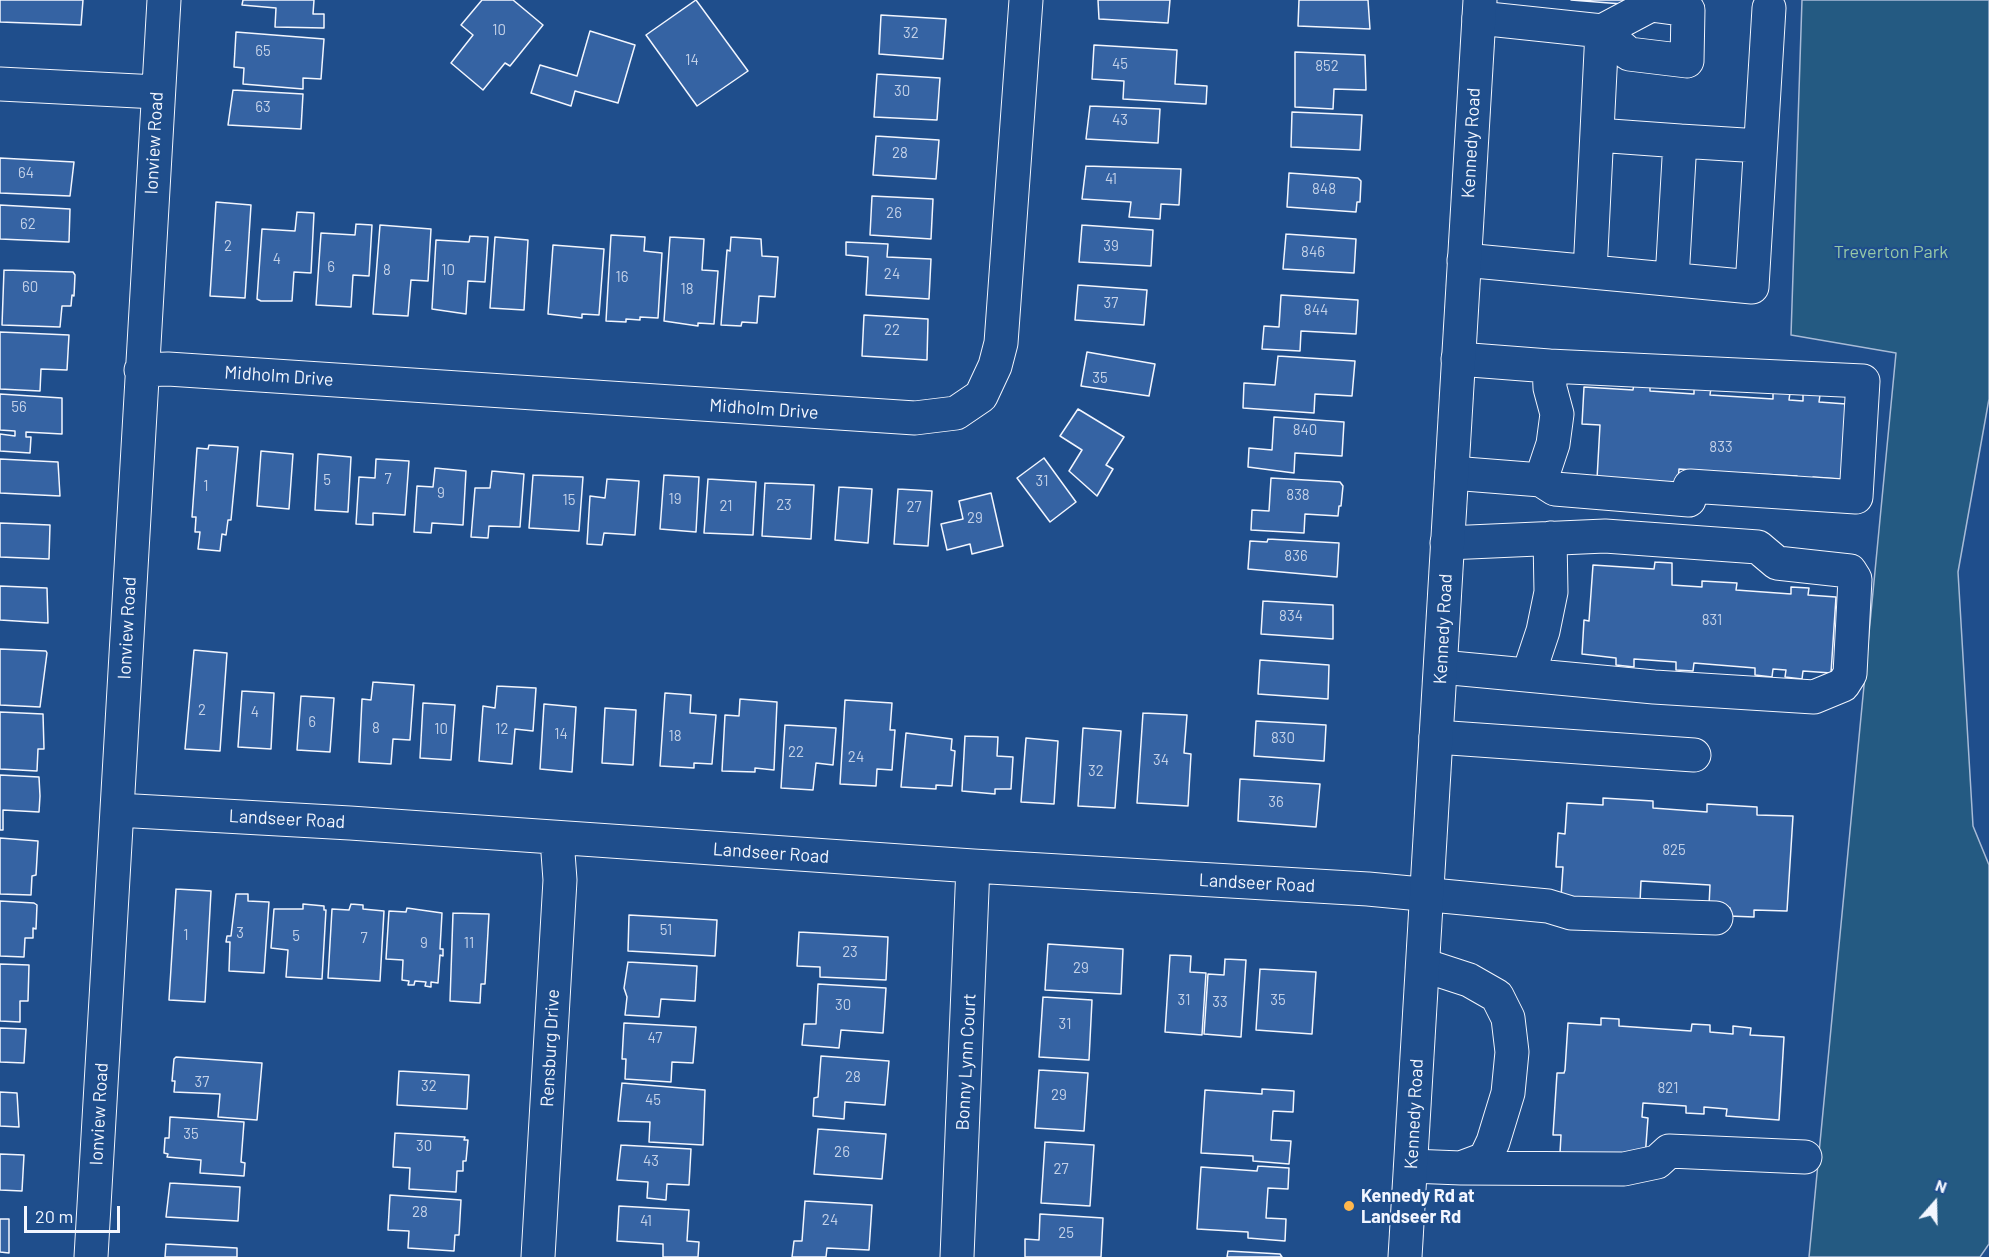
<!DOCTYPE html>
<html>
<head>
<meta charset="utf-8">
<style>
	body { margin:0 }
	#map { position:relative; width:1989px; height:1257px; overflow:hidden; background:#1f4e8c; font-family:Barlow,sans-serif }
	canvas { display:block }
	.north { position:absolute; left:1905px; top:1173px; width:60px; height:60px; -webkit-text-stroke:4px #1f4e8c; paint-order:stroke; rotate:20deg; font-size:16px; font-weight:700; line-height:24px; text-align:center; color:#f2f6ff }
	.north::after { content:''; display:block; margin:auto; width:21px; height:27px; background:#f2f6ff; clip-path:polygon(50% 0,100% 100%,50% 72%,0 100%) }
	.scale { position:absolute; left:24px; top:1206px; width:96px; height:27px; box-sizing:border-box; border:3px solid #f2f6ff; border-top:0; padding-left:8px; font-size:18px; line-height:21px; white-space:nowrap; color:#f2f6ff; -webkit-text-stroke:4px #1f4e8c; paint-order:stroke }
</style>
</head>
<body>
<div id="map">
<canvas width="1989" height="1257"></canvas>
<div class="north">N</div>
<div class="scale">20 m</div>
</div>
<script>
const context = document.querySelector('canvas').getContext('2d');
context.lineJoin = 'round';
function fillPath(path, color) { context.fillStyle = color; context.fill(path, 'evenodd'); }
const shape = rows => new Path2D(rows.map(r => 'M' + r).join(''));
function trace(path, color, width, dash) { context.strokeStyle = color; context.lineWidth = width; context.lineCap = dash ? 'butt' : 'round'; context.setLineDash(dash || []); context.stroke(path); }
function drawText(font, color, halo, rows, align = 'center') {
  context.font = font + ' Barlow,sans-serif'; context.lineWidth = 4.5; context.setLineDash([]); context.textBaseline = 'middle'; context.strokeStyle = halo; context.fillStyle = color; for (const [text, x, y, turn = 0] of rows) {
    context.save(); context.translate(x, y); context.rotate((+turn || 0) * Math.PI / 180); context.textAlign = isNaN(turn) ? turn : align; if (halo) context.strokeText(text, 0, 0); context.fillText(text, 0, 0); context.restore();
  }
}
const green = shape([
	[1802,0,1989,0,1989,399,1958,572,1973,826,1989,865,1989,1244,1980,1257,1809,1257,1896,353,1791,335,1802,0]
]);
fillPath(green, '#245a82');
trace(green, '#a8bbd7', 1.5);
const building = shape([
	[0,0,83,0,81,25,0,22,0,0],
	[243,0,314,0,313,14,324,14,324,28,275,27,276,8,242,5,243,0],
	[482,0,513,0,543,25,510,66,505,63,483,90,451,63,473,35,461,25,482,0],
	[696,0,748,71,697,106,646,35,696,0],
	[1098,0,1170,0,1168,23,1099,19,1098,0],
	[1299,0,1368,0,1370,29,1298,26,1299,0],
	[1571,0,1623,0,1622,4,1571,0],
	[881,15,946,19,943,59,879,54,881,15],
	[590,31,635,45,618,103,575,91,571,106,531,93,540,65,577,76,590,31],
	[236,32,324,39,321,79,303,78,303,89,243,84,244,68,234,67,236,32],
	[1094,45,1177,50,1175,84,1207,86,1206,104,1123,99,1124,81,1092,79,1094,45],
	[1295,52,1365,55,1366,90,1334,89,1333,109,1295,107,1295,52],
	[877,74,940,78,937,120,874,117,877,74],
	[233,90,303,94,301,129,228,125,233,90],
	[1090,106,1160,109,1158,143,1086,139,1090,106],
	[1292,112,1362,115,1360,150,1291,147,1292,112],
	[876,136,939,140,936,179,873,175,876,136],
	[0,158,74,162,70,196,0,193,0,158],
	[1086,166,1181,169,1179,205,1161,204,1160,219,1129,217,1131,202,1082,199,1086,166],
	[1289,173,1358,178,1361,181,1360,202,1357,202,1356,212,1287,207,1289,173],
	[872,196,933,199,931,239,870,235,872,196],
	[216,202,251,205,245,298,210,296,216,202],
	[0,205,70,209,69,242,0,239,0,205],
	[297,212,314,213,311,273,294,272,292,301,261,301,257,299,262,229,295,231,297,212],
	[356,224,372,225,369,276,353,275,351,307,316,305,321,233,355,235,356,224],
	[380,225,431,229,428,281,411,280,408,316,373,314,380,225],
	[1082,225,1153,230,1151,266,1079,262,1082,225],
	[1286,234,1356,239,1354,273,1283,269,1286,234],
	[611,235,645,237,644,251,662,253,658,318,640,317,640,320,626,319,626,322,606,321,611,235],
	[470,236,488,237,485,282,468,281,466,314,432,309,436,240,469,242,470,236],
	[495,237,528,240,524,310,490,308,495,237],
	[670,237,704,239,702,270,718,271,714,324,698,323,698,326,664,321,670,237],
	[731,237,761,239,762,256,778,257,775,297,759,296,757,323,742,322,741,326,721,325,727,250,730,251,731,237],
	[846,242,888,244,887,257,931,259,929,299,866,295,868,257,846,255,846,242],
	[553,245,604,249,599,315,582,314,582,318,548,314,553,245],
	[4,270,73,272,75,275,74,296,72,295,71,306,62,306,60,327,2,325,4,270],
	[1078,285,1147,290,1144,325,1075,320,1078,285],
	[1281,295,1358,300,1356,334,1301,331,1300,351,1262,349,1264,326,1279,327,1281,295],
	[864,315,928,319,927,360,862,356,864,315],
	[0,332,69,335,67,370,41,369,40,391,0,389,0,332],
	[1087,352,1155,364,1149,396,1081,386,1087,352],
	[1278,356,1355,361,1352,396,1315,394,1314,413,1243,408,1244,383,1275,385,1278,356],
	[1634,383,1650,384,1650,391,1694,394,1694,387,1711,388,1710,395,1773,399,1773,392,1790,393,1789,400,1803,401,1803,394,1820,395,1819,402,1846,404,1842,479,1813,477,1813,485,1796,484,1797,476,1741,473,1741,480,1707,471,1679,469,1678,483,1597,479,1600,425,1582,424,1584,387,1633,390,1634,383],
	[0,394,62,398,62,434,26,432,26,437,31,437,30,453,0,451,0,434,15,436,15,431,0,430,0,394],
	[1078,409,1124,437,1106,465,1113,469,1097,496,1069,471,1082,450,1060,436,1078,409],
	[1274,417,1344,422,1342,456,1295,453,1294,473,1248,467,1249,448,1272,450,1274,417],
	[209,445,238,447,231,520,228,520,226,535,222,534,220,551,198,549,200,532,195,532,196,517,192,517,197,448,208,449,209,445],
	[261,451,293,454,289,509,257,506,261,451],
	[318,454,351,457,348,512,315,510,318,454],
	[1044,458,1076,502,1050,522,1017,478,1044,458],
	[0,459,58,462,60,496,0,493,0,459],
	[376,459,409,461,405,515,373,513,373,525,356,524,359,477,375,478,376,459],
	[435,468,466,471,463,525,432,523,431,533,414,532,417,486,433,487,435,468],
	[492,471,524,474,520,527,489,526,488,538,471,537,475,488,490,488,492,471],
	[533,475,583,477,579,531,529,528,533,475],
	[664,475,699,477,696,532,660,529,664,475],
	[1271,478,1340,482,1343,486,1341,506,1339,506,1338,516,1305,514,1304,533,1251,530,1252,510,1269,511,1271,478],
	[607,479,639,481,635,535,604,533,602,545,587,544,590,496,605,498,607,479],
	[708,479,756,482,753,535,704,533,708,479],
	[765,483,814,485,811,539,762,536,765,483],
	[839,487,872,489,868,543,835,540,839,487],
	[898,489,932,491,928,546,894,544,898,489],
	[991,493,1003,546,972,554,970,544,947,550,941,524,963,519,959,501,991,493],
	[0,523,50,525,49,559,0,557,0,523],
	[1268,539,1339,543,1337,577,1248,569,1250,541,1267,542,1268,539],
	[1655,562,1672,563,1672,585,1702,587,1702,581,1737,583,1736,590,1791,594,1791,587,1809,588,1808,595,1836,597,1831,673,1803,671,1802,679,1785,677,1786,670,1773,669,1772,677,1755,675,1755,668,1694,663,1693,671,1676,670,1676,662,1634,659,1634,667,1616,665,1616,658,1582,654,1584,620,1589,621,1593,565,1654,569,1655,562],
	[0,586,47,588,48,623,0,620,0,586],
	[1263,601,1333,605,1333,639,1261,634,1263,601],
	[0,649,46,651,47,653,40,707,0,705,0,649],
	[194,650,227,653,220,751,185,749,194,650],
	[1260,660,1329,665,1328,699,1258,694,1260,660],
	[373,682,414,685,410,740,393,739,391,764,359,762,362,699,371,700,373,682],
	[497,686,536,688,533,731,515,729,512,764,479,761,483,706,495,708,497,686],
	[242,691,274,693,271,749,238,747,242,691],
	[665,693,691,695,690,713,716,715,712,764,694,763,694,768,660,766,665,693],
	[301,696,334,698,330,752,297,750,301,696],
	[740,699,777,702,774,770,755,768,755,772,722,771,725,715,739,716,740,699],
	[845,700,892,703,890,730,895,730,892,770,877,769,876,786,840,784,845,700],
	[423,703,455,705,451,760,420,758,423,703],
	[544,704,576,707,572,772,540,769,544,704],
	[605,708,636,710,633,765,602,763,605,708],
	[0,712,43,714,44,749,38,749,37,771,0,769,0,712],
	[1143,713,1187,715,1184,753,1191,754,1188,806,1137,803,1143,713],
	[1256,721,1326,725,1324,761,1254,756,1256,721],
	[785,725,836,728,833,765,816,763,813,790,781,788,785,725],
	[1083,728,1121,731,1115,808,1078,806,1083,728],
	[906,733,952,739,951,750,955,751,952,786,936,785,936,789,901,787,906,733],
	[965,736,998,737,997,756,1013,757,1011,789,995,789,995,794,962,791,965,736],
	[1026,738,1058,741,1054,804,1021,802,1026,738],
	[0,775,39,777,40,796,39,812,3,810,3,830,0,830,0,775],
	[1240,779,1320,784,1316,827,1238,821,1240,779],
	[1603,798,1653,801,1653,808,1707,812,1707,804,1757,807,1757,815,1793,816,1787,911,1754,910,1754,917,1729,916,1730,908,1709,906,1710,885,1641,881,1640,902,1561,897,1563,867,1556,867,1558,833,1565,834,1567,803,1603,805,1603,798],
	[0,838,38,841,36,875,32,876,31,895,0,894,0,838],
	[176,889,211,891,205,1002,169,1000,176,889],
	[236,894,248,894,248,901,269,902,264,973,229,971,230,942,226,942,227,936,231,936,236,894],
	[0,901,34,903,37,905,36,929,33,928,33,938,25,938,24,957,0,956,0,901],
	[303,904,324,906,324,910,326,910,322,979,286,977,288,950,271,948,274,909,303,909,303,904],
	[351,904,363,905,363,909,384,911,380,981,328,978,332,909,349,910,351,904],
	[407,908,442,913,440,949,443,949,443,956,440,955,438,983,431,982,431,987,425,986,426,982,415,981,414,985,408,985,409,981,402,980,403,960,386,959,389,911,406,912,407,908],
	[453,913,489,914,485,984,481,984,480,1003,450,1001,453,913],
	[629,915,717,920,715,956,628,951,629,915],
	[799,932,888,937,886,980,820,977,820,967,797,966,799,932],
	[1048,944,1123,949,1121,994,1045,990,1048,944],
	[1170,955,1191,956,1190,972,1206,973,1202,1035,1165,1032,1170,955],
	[1225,959,1246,960,1241,1037,1204,1034,1208,974,1224,975,1225,959],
	[628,962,697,966,695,1001,661,999,659,1017,625,1015,627,997,624,988,628,962],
	[0,964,29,965,28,1001,20,1001,20,1022,0,1021,0,964],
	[1260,969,1316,972,1312,1034,1256,1030,1260,969],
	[818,984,886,988,883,1033,841,1030,839,1048,802,1045,804,1024,816,1024,818,984],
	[1043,997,1092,1000,1089,1060,1039,1057,1043,997],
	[1601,1018,1619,1019,1619,1026,1691,1031,1692,1024,1710,1025,1710,1032,1733,1034,1733,1026,1751,1028,1750,1035,1784,1037,1779,1120,1726,1116,1727,1109,1704,1107,1704,1114,1686,1113,1686,1106,1643,1103,1642,1117,1648,1118,1645,1158,1560,1153,1561,1135,1553,1135,1557,1073,1564,1073,1565,1070,1568,1023,1601,1025,1601,1018],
	[624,1023,696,1027,693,1063,672,1062,671,1082,625,1079,626,1059,622,1059,624,1023],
	[0,1028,26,1029,24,1063,0,1062,0,1028],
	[821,1056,889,1061,885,1105,845,1102,844,1119,813,1116,814,1098,818,1097,821,1056],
	[176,1057,262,1063,257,1120,218,1117,220,1094,174,1092,175,1081,172,1081,174,1059,176,1057],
	[1039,1070,1088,1073,1084,1131,1035,1128,1039,1070],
	[399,1071,469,1075,467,1109,397,1105,399,1071],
	[622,1083,705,1090,703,1145,649,1142,650,1122,618,1121,622,1083],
	[1262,1089,1294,1091,1293,1112,1273,1111,1271,1140,1291,1141,1289,1164,1253,1161,1253,1156,1201,1153,1205,1090,1262,1094,1262,1089],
	[0,1092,17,1093,19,1127,0,1126,0,1092],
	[170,1117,244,1122,241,1162,245,1163,244,1176,200,1173,201,1160,167,1157,168,1154,164,1153,165,1138,169,1138,170,1117],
	[818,1129,886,1134,882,1179,814,1174,818,1129],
	[395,1133,465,1137,464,1140,468,1140,466,1161,463,1161,463,1171,457,1171,456,1192,409,1189,410,1168,393,1167,395,1133],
	[1045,1142,1094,1145,1090,1206,1041,1203,1045,1142],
	[621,1145,691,1149,689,1185,667,1184,666,1200,647,1198,648,1182,617,1180,621,1145],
	[0,1154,24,1155,22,1191,0,1190,0,1154],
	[1258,1166,1289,1168,1288,1189,1268,1188,1266,1218,1286,1219,1285,1241,1248,1238,1248,1232,1197,1229,1201,1167,1257,1171,1258,1166],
	[170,1183,240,1187,238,1221,166,1217,170,1183],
	[390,1195,461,1200,459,1235,455,1235,454,1251,408,1248,409,1231,388,1230,390,1195],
	[805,1201,872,1205,869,1250,827,1248,826,1257,792,1257,794,1241,802,1241,805,1201],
	[619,1206,689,1210,687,1241,699,1242,698,1257,663,1257,663,1244,617,1241,619,1206],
	[1040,1214,1103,1218,1101,1257,1025,1257,1025,1239,1039,1240,1040,1214],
	[0,1219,9,1219,9,1253,0,1252,0,1219],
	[166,1244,237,1248,237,1257,165,1257,166,1244],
	[1228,1251,1280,1254,1282,1257,1227,1257,1228,1251]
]);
fillPath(building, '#3563a3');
trace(building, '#f2f6ff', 1.5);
const minor = shape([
	[1479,18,1602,31,1629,54,1687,61,1688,10,1651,5,1602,31,1590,272],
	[0,84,157,92],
	[1597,135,1680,141],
	[1464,260,1752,287,1769,8],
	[1672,279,1680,141,1760,146],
	[141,370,168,369,915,418,956,413,981,396,995,366,1001,343,1026,0],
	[1452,473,1541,480,1553,444,1557,414,1550,388,1549,366,1458,359],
	[1541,480,1555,489,1689,500,1690,486,1856,497,1863,381,1549,366],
	[1441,667,1654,687,1814,697,1843,685,1850,674,1855,579,1850,571,1777,563,1758,547,1605,536,1447,543],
	[1529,673,1543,631,1551,592,1550,538],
	[1436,737,1694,755],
	[117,810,350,823,973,866,1368,889,1548,906,1571,913,1716,918],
	[1411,1166,1461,1168,1485,1159,1493,1142,1508,1093,1512,1052,1508,1018,1497,996,1469,980,1423,965],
	[1461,1168,1624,1169,1657,1162,1669,1151,1805,1157],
	[91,1257,164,0],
	[538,1257,560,880,557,839],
	[957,1257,973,866]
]);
const major = shape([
	[1405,1257,1480,0]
]);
trace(minor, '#f2f6ff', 35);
trace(major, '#f2f6ff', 35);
trace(minor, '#1f4e8c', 33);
trace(major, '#1f4e8c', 33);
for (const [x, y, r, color] of [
	[1349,1206,6,"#ffb74d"]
]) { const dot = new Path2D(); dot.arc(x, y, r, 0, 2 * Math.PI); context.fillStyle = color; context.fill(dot); trace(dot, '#1f4e8c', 2); }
drawText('15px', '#c3d1e8', null, [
	["10",499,30],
	["32",911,33],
	["65",263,51],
	["14",692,60],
	["45",1120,64],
	["852",1327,66],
	["30",902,91],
	["63",263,107],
	["43",1120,120],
	["28",900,153],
	["64",26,173],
	["41",1111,179],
	["848",1324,189],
	["26",894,213],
	["62",28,224],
	["2",228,246],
	["39",1111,246],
	["846",1313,252],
	["4",277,259],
	["6",331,267],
	["8",387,270],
	["10",448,270],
	["24",892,274],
	["16",622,277],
	["60",30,287],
	["18",687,289],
	["37",1111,303],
	["844",1316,310],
	["22",892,330],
	["35",1100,378],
	["56",19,407],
	["840",1305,430],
	["833",1721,447],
	["7",388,479],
	["5",327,480],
	["31",1042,481],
	["1",206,486],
	["9",441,493],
	["838",1298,495],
	["19",675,499],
	["15",569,500],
	["23",784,505],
	["21",726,506],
	["27",914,507],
	["29",975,518],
	["836",1296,556],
	["834",1291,616],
	["831",1712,620],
	["2",202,710],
	["4",255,712],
	["6",312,722],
	["8",376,728],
	["10",441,729],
	["12",502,729],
	["14",561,734],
	["18",675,736],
	["830",1283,738],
	["22",796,752],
	["24",856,757],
	["34",1161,760],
	["32",1096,771],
	["36",1276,802],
	["825",1674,850],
	["51",666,930],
	["3",240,933],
	["1",186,935],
	["5",296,936],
	["7",364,938],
	["9",424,943],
	["11",469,943],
	["23",850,952],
	["29",1081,968],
	["31",1184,1000],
	["35",1278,1000],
	["33",1220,1002],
	["30",843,1005],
	["31",1065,1024],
	["47",655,1038],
	["28",853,1077],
	["37",202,1082],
	["32",429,1086],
	["821",1668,1088],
	["29",1059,1095],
	["45",653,1100],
	["35",191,1134],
	["30",424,1146],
	["26",842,1152],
	["43",651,1161],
	["27",1061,1169],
	["28",420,1212],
	["24",830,1220],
	["41",646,1221],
	["25",1066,1233]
]);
drawText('18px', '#f2f6ff', '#1f4e8c', [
	["Ionview Road",154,143,-87],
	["Kennedy Road",1471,143,-87],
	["Midholm Drive",279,376,4],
	["Midholm Drive",764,409,4],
	["Ionview Road",127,628,-87],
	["Kennedy Road",1443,629,-87],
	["Landseer Road",287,819,3],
	["Landseer Road",771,853,4],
	["Landseer Road",1257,883,3],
	["Rensburg Drive",550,1048,-87],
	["Bonny Lynn Court",966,1062,-87],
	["Ionview Road",99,1114,-87],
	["Kennedy Road",1414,1114,-87]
]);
drawText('18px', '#97c8a6', '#1f4e8c', [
	["Treverton Park",1891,252]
]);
drawText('bold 18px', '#f2f6ff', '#1f4e8c', [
	["Kennedy Rd at",1361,1196],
	["Landseer Rd",1361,1217]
], 'left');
</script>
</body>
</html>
